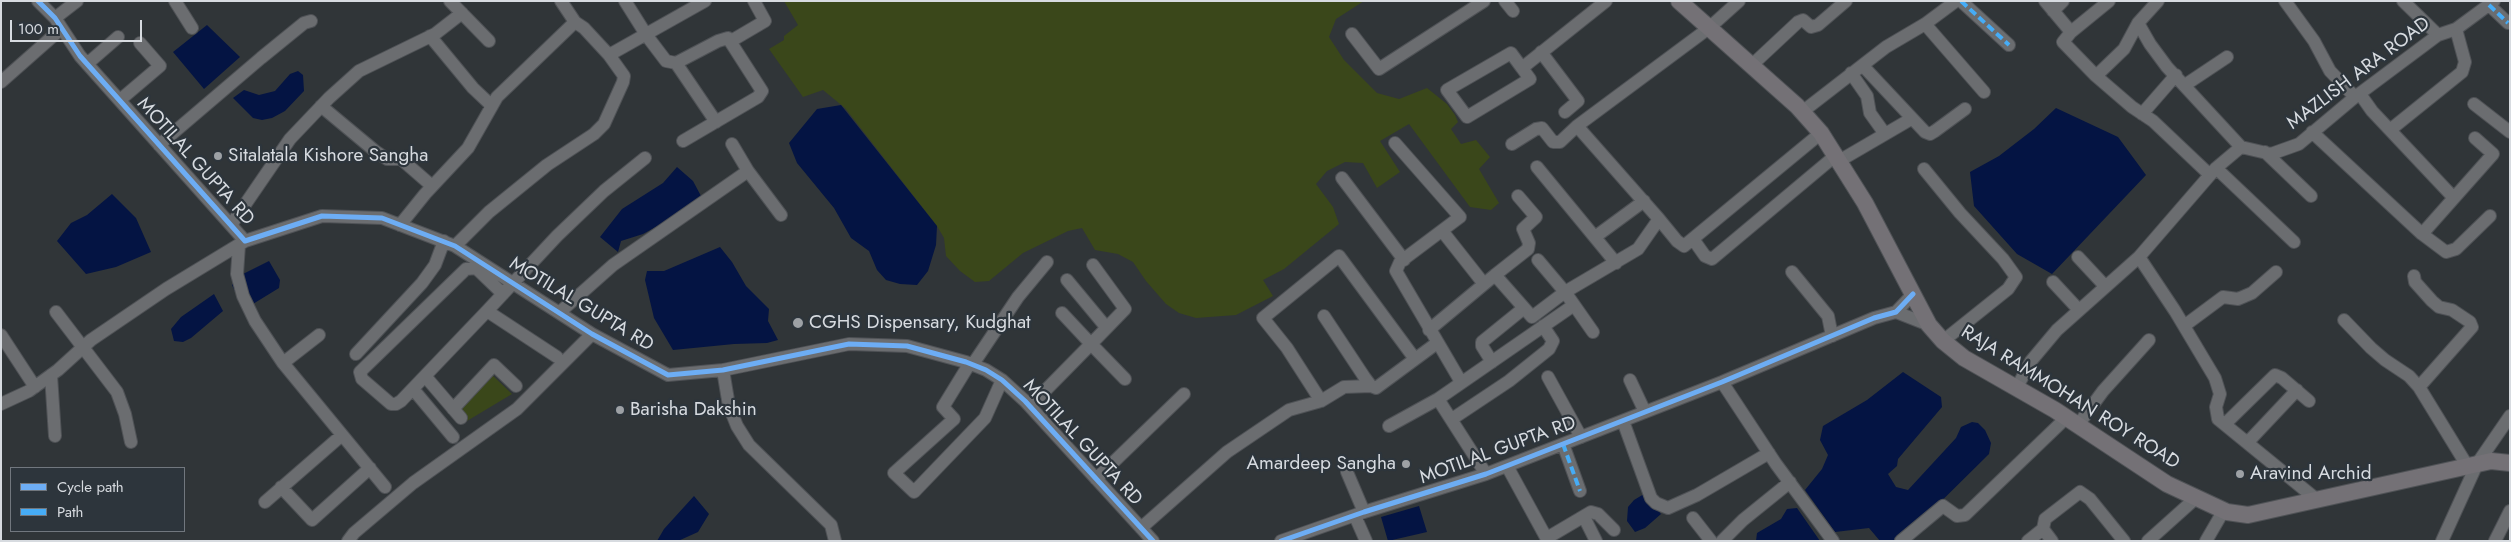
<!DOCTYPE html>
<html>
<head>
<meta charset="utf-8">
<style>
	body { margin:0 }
	#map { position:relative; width:2511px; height:542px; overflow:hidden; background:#303538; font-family:Jost,sans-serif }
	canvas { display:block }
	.frame { position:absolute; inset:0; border:2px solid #d7dbe0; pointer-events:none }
	.legend { position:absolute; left:10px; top:467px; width:175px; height:65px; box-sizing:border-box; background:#2d353c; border:1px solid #71777e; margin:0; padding:6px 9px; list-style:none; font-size:15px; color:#d7dbe0 }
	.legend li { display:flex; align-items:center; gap:10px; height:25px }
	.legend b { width:25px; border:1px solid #71777e }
	.scale { position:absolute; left:10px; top:20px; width:132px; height:22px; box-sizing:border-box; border:2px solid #d7dbe0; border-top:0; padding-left:6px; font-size:15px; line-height:18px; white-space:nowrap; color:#d7dbe0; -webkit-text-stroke:4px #2d353c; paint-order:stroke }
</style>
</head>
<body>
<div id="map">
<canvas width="2511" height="542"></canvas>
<div class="frame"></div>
<ul class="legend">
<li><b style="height:6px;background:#6dadf4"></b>Cycle path</li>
<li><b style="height:6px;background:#46acf6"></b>Path</li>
</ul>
<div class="scale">100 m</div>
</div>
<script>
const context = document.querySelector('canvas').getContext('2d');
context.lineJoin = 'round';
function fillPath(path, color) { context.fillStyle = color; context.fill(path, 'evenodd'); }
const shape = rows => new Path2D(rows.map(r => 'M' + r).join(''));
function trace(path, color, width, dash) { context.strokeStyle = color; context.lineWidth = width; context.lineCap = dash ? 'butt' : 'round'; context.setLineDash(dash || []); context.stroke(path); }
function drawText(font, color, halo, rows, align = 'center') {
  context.font = font + ' Jost,sans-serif'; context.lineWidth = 4.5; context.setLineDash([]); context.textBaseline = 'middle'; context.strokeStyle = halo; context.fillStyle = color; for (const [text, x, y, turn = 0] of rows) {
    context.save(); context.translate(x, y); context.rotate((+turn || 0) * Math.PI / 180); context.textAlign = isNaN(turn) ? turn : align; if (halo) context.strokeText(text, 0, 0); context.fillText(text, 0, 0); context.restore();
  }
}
fillPath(shape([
	[784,1,1364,1,1336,19,1329,37,1344,60,1377,93,1399,99,1427,88,1447,104,1455,115,1458,122,1451,129,1461,144,1476,140,1490,157,1479,169,1499,203,1491,210,1470,207,1409,124,1380,141,1400,172,1377,188,1363,163,1345,162,1327,171,1316,184,1333,207,1339,224,1284,269,1263,280,1273,296,1236,315,1196,318,1179,313,1166,304,1146,281,1133,262,1118,254,1095,250,1082,228,1068,231,1023,253,989,281,975,282,960,271,946,256,944,238,937,226,845,108,823,90,803,97,769,49,784,40,784,36,798,25],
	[488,371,512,394,462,424,451,406]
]), '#3a471a');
fillPath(shape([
	[207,25,240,57,204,89,173,52],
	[298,71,303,75,304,91,285,111,272,118,262,120,253,118,233,98,244,90,259,95,275,91,290,74],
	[841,105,937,226,936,245,928,271,917,285,900,284,886,280,877,270,869,251,851,238,834,208,797,163,789,143,817,109],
	[2056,108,2118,137,2146,175,2052,274,2017,254,1974,206,1970,172,1999,156,2034,129],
	[677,167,693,181,701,196,694,206,643,234,621,241,618,252,600,237,622,209,663,183],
	[112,194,136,218,151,252,116,267,86,274,57,241,71,223,87,215],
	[720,247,732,262,746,286,769,309,768,321,778,340,767,343,734,344,673,350,654,318,645,280,647,271,664,271],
	[269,261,280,280,279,288,248,307,239,300,232,285,239,276],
	[214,294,223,311,191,338,183,342,174,341,171,329,181,317],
	[1903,372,1941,397,1942,407,1898,459,1897,466,1888,474,1896,487,1908,490,1956,438,1961,427,1972,422,1978,423,1985,430,1991,443,1989,454,1904,538,1897,541,1880,541,1869,528,1835,532,1805,490,1822,469,1828,455,1820,440,1823,426,1867,400],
	[1644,494,1661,514,1645,528,1635,532,1627,521,1628,507,1634,500],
	[694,496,709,514,698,532,678,541,657,541,664,529],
	[1419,506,1427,532,1388,541,1381,517],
	[1797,508,1820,541,1756,541,1757,533,1781,519,1787,509]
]), '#041443');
const minor = shape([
	[38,1,55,18,80,56,245,241,322,216,382,218,455,246,592,334,668,375,723,370,849,344,907,346,966,362,986,370,1002,380,1025,401,1153,541],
	[175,1,192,28],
	[450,1,489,41],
	[625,1,647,36,666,61,676,63,718,41,728,38,762,91,758,97,683,141],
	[1505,1,1513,11],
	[1961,1,2009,45],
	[2045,1,2071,32,2063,42,2096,76,2132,107,2153,121,2210,175],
	[2285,1,2314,41,2330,71,2355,97],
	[2403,1,2438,35],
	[2489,5,2508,23],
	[2053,11,2063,1],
	[55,18,77,1],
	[575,22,584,28,609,55],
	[2138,23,2150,44,2167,67,2241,147],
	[1925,24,1984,92],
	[2071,32,2109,1],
	[1352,34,1379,69,1484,1],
	[430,36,473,88,492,106],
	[731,41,765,21,754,1],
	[1541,52,1578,101,1565,112],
	[676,63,716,122],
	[87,64,118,37],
	[1752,65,1798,22,1803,20,1811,27,1818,25,1846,1],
	[1863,66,1925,132,1930,134,1935,131,1965,109],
	[1522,68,1530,79,1467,117,1447,90,1511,53,1522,68,1606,1],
	[1851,73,1867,96,1870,113,1885,134],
	[2096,76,2124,49,2138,23,2158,1],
	[1,82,61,29],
	[2185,85,2227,57],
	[2360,94,2372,111,2454,198],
	[120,100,160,66,140,43],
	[2474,104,2510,132],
	[321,106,375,151,387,159,401,159,432,186],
	[1802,112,1886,47,1925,24,1956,1],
	[2142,114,2176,75],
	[1577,126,1659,219],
	[2390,130,2462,72,2465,62,2456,29],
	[2312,132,2422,234,2446,252,2456,249,2490,216],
	[1395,143,1460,217,1400,262,1396,271,1461,382],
	[732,144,748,171],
	[1512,144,1536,129,1542,128,1553,142,1560,142,1577,126,1709,28,1739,1],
	[159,145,261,58,304,23,311,21],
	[2265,152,2311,196],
	[1839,161,1911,119],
	[1537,167,1616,263],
	[2216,168,2294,242],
	[1924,169,1960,213,2003,259,2016,277,2008,289,1943,341],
	[1342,178,1404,260],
	[1518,196,1536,217,1523,229,1529,243,1528,249,1495,275,1532,317,1565,292,1593,332],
	[231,225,290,139,329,98,359,71,435,34,462,13],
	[400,225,425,194,468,148,497,97,575,22,561,1],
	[1443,232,1484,284],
	[2422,234,2493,154,2475,138],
	[1595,237,1644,201],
	[1693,239,1705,256,1712,259,1835,156],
	[239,245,237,274,243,296,255,321,283,363,385,487],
	[455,246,489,212,547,165,594,134,604,124,623,82,624,76,609,55,705,1],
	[2078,257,2105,286],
	[2139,257,2175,311,2215,378,2220,394,2216,407,2218,419,2316,499],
	[1538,260,1565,292,1638,249,1659,219,1677,241,1684,246,1821,133],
	[1093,265,1125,309,1091,344,1125,379],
	[1792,272,1828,316,1832,336],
	[2414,276,2415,282,2432,301,2439,307,2452,310,2470,322,2472,327,2419,387],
	[1067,280,1106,327],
	[2053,282,2079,310],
	[503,294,476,268,466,269,364,368,360,372,362,379,391,404,396,404,401,401,487,311,557,236,604,191,645,158],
	[487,311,557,357],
	[56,312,117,392,125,414,131,442],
	[560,312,613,265,748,171,781,215],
	[1896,312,1929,325],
	[1324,316,1365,378,1371,386,1376,388,1437,343],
	[2344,320,2371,348,2385,360,2409,376,2419,387,2468,467],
	[2184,326,2223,297,2238,299,2252,293,2276,272],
	[1429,330,1495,275],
	[1,335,35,387],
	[356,354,422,283,435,265,444,241],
	[1492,362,1482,346,1482,342,1524,308],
	[283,363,319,335],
	[970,363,943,407,954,419,894,473,914,492,985,418,1002,380],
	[973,364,1018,297,1047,262],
	[723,370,729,406,737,426,749,445,831,525,835,541],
	[51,375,55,436],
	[425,376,461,418],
	[1548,377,1581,437],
	[1630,380,1645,412],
	[1722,382,1776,464,1833,541],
	[413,389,453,437],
	[2016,389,2031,361,2057,330,2139,257,2216,168,2241,147,2271,154,2299,144,2355,97,2438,35,2456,29,2494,1],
	[1438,399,1486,474],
	[1321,401,1287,348,1263,318,1339,256,1415,359],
	[1,404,29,391,58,370,91,340,166,289,245,241],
	[1030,406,1091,344,1062,313],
	[453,409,494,365,516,386],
	[1452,419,1509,381,1549,349,1553,341,1543,326],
	[1623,421,1651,498,1656,503,1668,508,1697,495,1769,453],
	[2225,424,2275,375,2282,378,2309,401],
	[2078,425,2103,391,2149,340],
	[1389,426,1438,399,1574,305],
	[2248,442,2297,390],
	[1563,444,1580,491],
	[1507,466,1548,541],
	[1347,472,1364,512],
	[1096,479,1184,394],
	[281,487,312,520,370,468],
	[265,502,342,435],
	[1355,516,1366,541],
	[1584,517,1596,541],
	[1693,518,1711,541],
	[1141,528,1227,452,1289,410,1321,401,1344,387,1371,386],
	[2043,529,2052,541],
	[1547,538,1591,512,1598,514,1614,530],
	[348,541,354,533,413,483,517,409,592,334],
	[1281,541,1364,512,1486,474,1722,382,1874,318,1896,312,1913,294],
	[1722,541,1743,520,1790,482],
	[1901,541,1943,506,1957,516,1965,515,2066,418],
	[2028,541,2043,529,2045,519,2080,492,2090,499,2124,541],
	[2148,541,2197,497],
	[2206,541,2224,510],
	[2442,541,2477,464,2510,416],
	[2495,541,2510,511]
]);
const major = shape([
	[1679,1,1797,106,1821,133,1865,203,1929,325,1943,341,1964,358,2055,410,2167,484,2227,512,2248,515,2491,461,2510,463]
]);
trace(minor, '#4f5256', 14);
trace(major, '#4f5256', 18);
trace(minor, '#6b6d70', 12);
trace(major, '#747176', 16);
trace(shape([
	[1961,1,2009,45],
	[2489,5,2508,23],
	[1563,444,1580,491]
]), '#46acf6', 4, [8, 4]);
trace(shape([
	[38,1,55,18,80,56,245,241,322,216,382,218,455,246,592,334,668,375,723,370,849,344,907,346,966,362,986,370,1002,380,1025,401,1153,541],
	[1281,541,1364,512,1486,474,1722,382,1874,318,1896,312,1913,294]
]), '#6dadf4', 5);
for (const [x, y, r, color] of [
	[218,156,5,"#9da1a5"],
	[798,323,6,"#9da1a5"],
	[620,410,5,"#9da1a5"],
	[1406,464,5,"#9da1a5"],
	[2240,474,5,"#9da1a5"]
]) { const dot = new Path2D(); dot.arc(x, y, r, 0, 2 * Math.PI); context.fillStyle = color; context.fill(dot); trace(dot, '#2d353c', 2); }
drawText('19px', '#d7dbe0', '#2d353c', [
	["MAZLISH ARA ROAD",2359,74,-37],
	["MOTILAL GUPTA RD",195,162,48],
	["MOTILAL GUPTA RD",581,305,31],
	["RAJA RAMMOHAN ROY ROAD",2070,398,32],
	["MOTILAL GUPTA RD",1082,443,47],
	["MOTILAL GUPTA RD",1498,451,-20]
]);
drawText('19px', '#d7dbe0', '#2d353c', [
	["Sitalatala Kishore Sangha",228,156],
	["CGHS Dispensary, Kudghat",809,323],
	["Barisha Dakshin",630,410],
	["Amardeep Sangha",1396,464,"right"],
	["Aravind Archid",2250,474]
], 'left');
</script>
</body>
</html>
